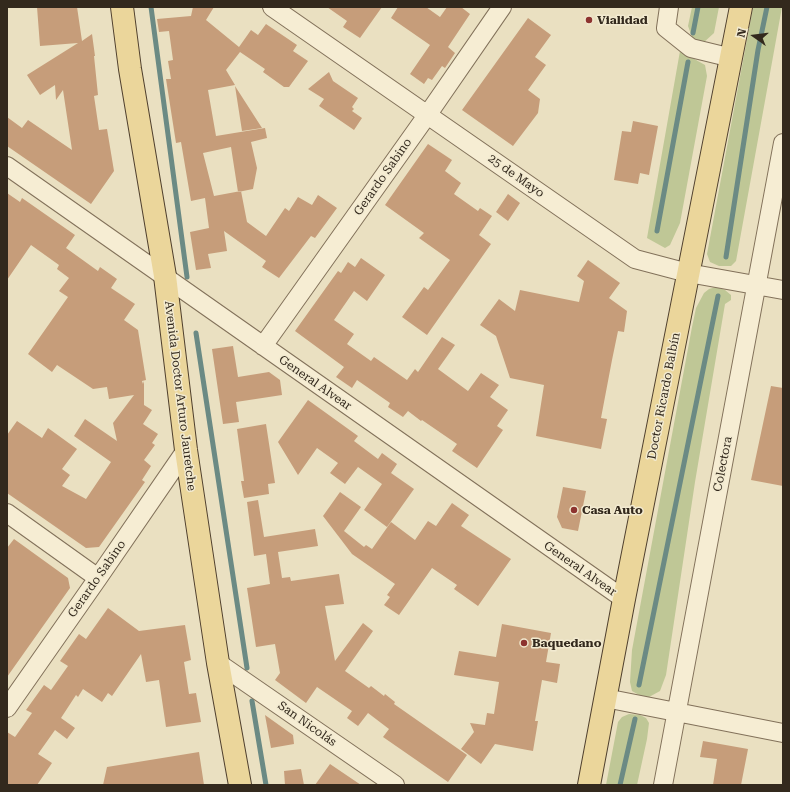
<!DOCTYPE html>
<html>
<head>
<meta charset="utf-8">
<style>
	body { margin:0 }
	#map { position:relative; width:790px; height:792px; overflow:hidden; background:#eae0c1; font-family:"Roboto Serif",serif }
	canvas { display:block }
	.frame { position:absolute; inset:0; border:8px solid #33291d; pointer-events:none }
	.north { position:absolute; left:734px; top:16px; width:40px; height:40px; -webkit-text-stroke:3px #f2ead0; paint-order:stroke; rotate:284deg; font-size:11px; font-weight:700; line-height:16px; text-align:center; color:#33291d }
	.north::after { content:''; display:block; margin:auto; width:14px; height:18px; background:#33291d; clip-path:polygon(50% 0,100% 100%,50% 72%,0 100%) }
</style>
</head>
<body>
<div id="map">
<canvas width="790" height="792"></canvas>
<div class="frame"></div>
<div class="north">N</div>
</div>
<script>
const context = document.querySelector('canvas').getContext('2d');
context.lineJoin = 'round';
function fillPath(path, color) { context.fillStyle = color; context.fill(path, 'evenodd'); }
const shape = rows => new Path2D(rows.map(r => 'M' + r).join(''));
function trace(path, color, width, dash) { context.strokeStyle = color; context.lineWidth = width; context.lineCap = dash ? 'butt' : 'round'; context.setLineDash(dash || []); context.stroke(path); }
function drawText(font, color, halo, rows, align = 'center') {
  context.font = font + ' "Roboto Serif",serif'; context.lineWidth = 3; context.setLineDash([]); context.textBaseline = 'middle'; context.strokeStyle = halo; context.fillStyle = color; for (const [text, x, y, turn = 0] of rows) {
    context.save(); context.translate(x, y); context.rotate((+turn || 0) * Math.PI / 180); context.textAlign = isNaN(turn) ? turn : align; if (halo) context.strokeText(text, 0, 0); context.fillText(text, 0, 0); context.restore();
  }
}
fillPath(shape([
	[692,7,719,7,714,33,702,44,692,37,688,26],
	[753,7,782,7,736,261,731,266,719,266,710,262,707,254],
	[680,51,705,65,707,76,680,223,670,245,665,248,647,238],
	[716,287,725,290,731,295,731,300,725,304,695,482,666,675,660,691,649,697,639,695,632,691,630,682,632,650,692,327,696,308,704,293,709,289],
	[629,714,640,715,646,718,649,723,647,739,637,785,606,785,618,722,622,717]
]), '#bfc796');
trace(shape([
	[151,7,187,277],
	[693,33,698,7],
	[657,231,688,62],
	[726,257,758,50,767,7],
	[196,333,247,668],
	[639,685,718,296],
	[252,701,266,785],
	[620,785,635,719]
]), '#6b8a84', 5);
fillPath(shape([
	[37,7,77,7,82,41,92,34,95,56,94,56,98,95,94,96,99,130,107,129,114,171,91,204,7,146,7,117,22,128,28,120,72,150,63,90,56,100,55,85,40,95,27,75,78,43,40,46],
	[193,7,214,7,206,20,239,47,251,30,258,35,266,24,297,45,293,51,308,61,289,87,284,87,263,72,265,69,240,52,226,70,235,85,208,90,216,136,265,128,267,138,251,142,257,168,253,189,238,192,231,147,203,153,214,196,241,191,247,222,266,236,285,208,289,211,298,197,312,205,318,195,337,208,315,238,311,236,279,278,262,267,266,261,224,231,227,251,208,254,211,268,196,270,190,232,209,228,205,198,191,201,181,142,176,143,166,79,171,79,168,61,173,60,169,31,159,32,157,19,191,16],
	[327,7,382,7,360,38,343,27,347,21],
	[398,7,426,7,440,17,447,7,461,7,470,14,448,47,455,53,445,68,442,66,432,80,428,78,424,84,410,74,430,45,391,18],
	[528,18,551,35,535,57,546,65,528,90,540,99,538,113,513,146,462,110],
	[329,72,333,81,358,98,352,107,354,109,352,111,362,118,354,130,319,106,324,99,308,89],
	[235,86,262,128,242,131],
	[633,121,658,126,649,175,640,173,638,184,614,180,622,131,631,132],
	[428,144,452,160,445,171,461,183,454,194,478,211,480,208,492,216,479,235,491,244,427,335,402,317,424,287,428,290,450,260,419,238,424,233,385,205],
	[7,193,20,202,22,198,75,235,66,248,98,271,100,267,117,279,111,288,135,304,124,320,138,330,146,380,142,381,143,384,144,381,144,405,152,410,143,424,158,434,152,443,155,445,144,460,151,466,142,480,145,482,99,547,86,548,7,493,7,435,17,421,42,438,48,428,77,449,62,469,70,475,62,486,86,499,111,462,74,436,85,419,117,441,113,423,134,395,109,399,107,387,93,389,57,365,52,372,28,354,68,297,59,291,69,278,57,269,59,265,31,245,7,280],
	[508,194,520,203,508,221,496,212],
	[361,258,385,275,367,301,354,291,334,320,354,334,347,344,371,361,374,357,407,380,415,369,418,372,442,337,455,345,438,369,468,391,481,373,499,385,490,397,508,410,497,426,503,430,477,468,452,451,457,444,422,420,421,421,408,411,403,417,388,407,390,403,357,380,352,388,336,377,344,367,295,331,338,271,341,273,348,262,355,267],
	[588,260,620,283,609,298,627,311,624,332,618,331,612,360,601,418,607,419,601,449,536,436,544,385,510,378,496,336,480,325,499,299,515,311,520,290,579,302,584,281,577,276],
	[233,346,238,377,269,372,280,380,282,395,236,402,239,422,223,424,212,349],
	[771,386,783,388,783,486,751,480],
	[308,400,358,436,354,441,378,459,382,453,397,464,391,473,414,489,387,527,364,510,382,484,358,467,345,484,330,473,338,463,317,448,298,475,278,442],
	[266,424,275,483,268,484,269,494,244,498,241,481,244,481,237,429],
	[563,487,586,491,578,531,562,528,557,517],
	[340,492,361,507,344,531,364,547,366,545,372,549,391,522,415,540,428,521,436,526,452,503,469,515,461,526,511,559,478,606,454,589,457,585,432,568,399,615,384,605,390,597,387,595,395,584,352,554,323,516],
	[258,500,264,537,315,529,318,546,278,552,282,578,290,577,291,581,339,574,344,604,325,606,335,661,363,623,373,631,345,671,369,688,371,686,384,696,385,694,395,702,394,704,467,755,448,782,383,737,389,729,368,713,358,726,347,718,352,711,317,687,306,703,275,680,280,673,275,644,256,647,247,588,270,584,266,554,254,556,247,502],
	[14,539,68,578,70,588,7,677,7,548],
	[108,608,139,631,185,625,191,660,184,662,189,694,196,693,201,722,166,727,159,680,146,682,141,654,112,696,108,693,102,702,83,689,78,697,76,695,61,718,75,728,67,739,55,730,38,754,52,763,37,785,7,785,7,732,15,737,32,713,26,710,44,685,51,690,68,666,60,661,79,634,86,639],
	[502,624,551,633,546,662,560,664,557,683,542,680,535,721,538,721,533,751,495,744,481,764,461,749,474,732,470,723,485,725,487,713,494,714,499,682,454,675,459,651,496,657],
	[265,715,293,735,294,744,271,748],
	[703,741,748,749,741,785,713,785,717,759,700,757],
	[199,752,204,785,103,785,107,767],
	[330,764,361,785,315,785],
	[301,769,304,785,285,785,284,771]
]), '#c69d7a');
const minor = shape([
	[272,7,635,259,688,273,783,290],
	[669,7,666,28,691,48,732,58],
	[7,166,624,599],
	[263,346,428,114,502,7],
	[7,513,98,578],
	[218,663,395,785],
	[605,698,783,733],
	[7,708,98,578,186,450],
	[663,785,783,143]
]);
const major = shape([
	[122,7,130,69,165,276,186,450,218,663,240,785],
	[589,785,624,599,741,7]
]);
trace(minor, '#82715a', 20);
trace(major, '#50402e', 24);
trace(minor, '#f6edd3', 18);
trace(major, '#ebd69b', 22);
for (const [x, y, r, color] of [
	[589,20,4,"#8d332f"],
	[574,510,4,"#8d332f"],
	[524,643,4,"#8d332f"]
]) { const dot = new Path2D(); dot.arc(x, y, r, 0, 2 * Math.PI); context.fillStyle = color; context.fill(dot); trace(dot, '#f2ead0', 1.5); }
drawText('bold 12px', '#33291d', '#f2ead0', [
	["Vialidad",597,20],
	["Casa Auto",582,510],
	["Baquedano",532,643]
], 'left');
drawText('12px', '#33291d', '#f2ead0', [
	["25 de Mayo",516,176,35],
	["Gerardo Sabino",383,177,-55],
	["General Alvear",315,383,35],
	["Avenida Doctor Arturo Jauretche",180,396,83],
	["Doctor Ricardo Balbín",664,396,-79],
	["Colectora",723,464,-79],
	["General Alvear",580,569,35],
	["Gerardo Sabino",97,579,-55],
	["San Nicolás",307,724,35]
]);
</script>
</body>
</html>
